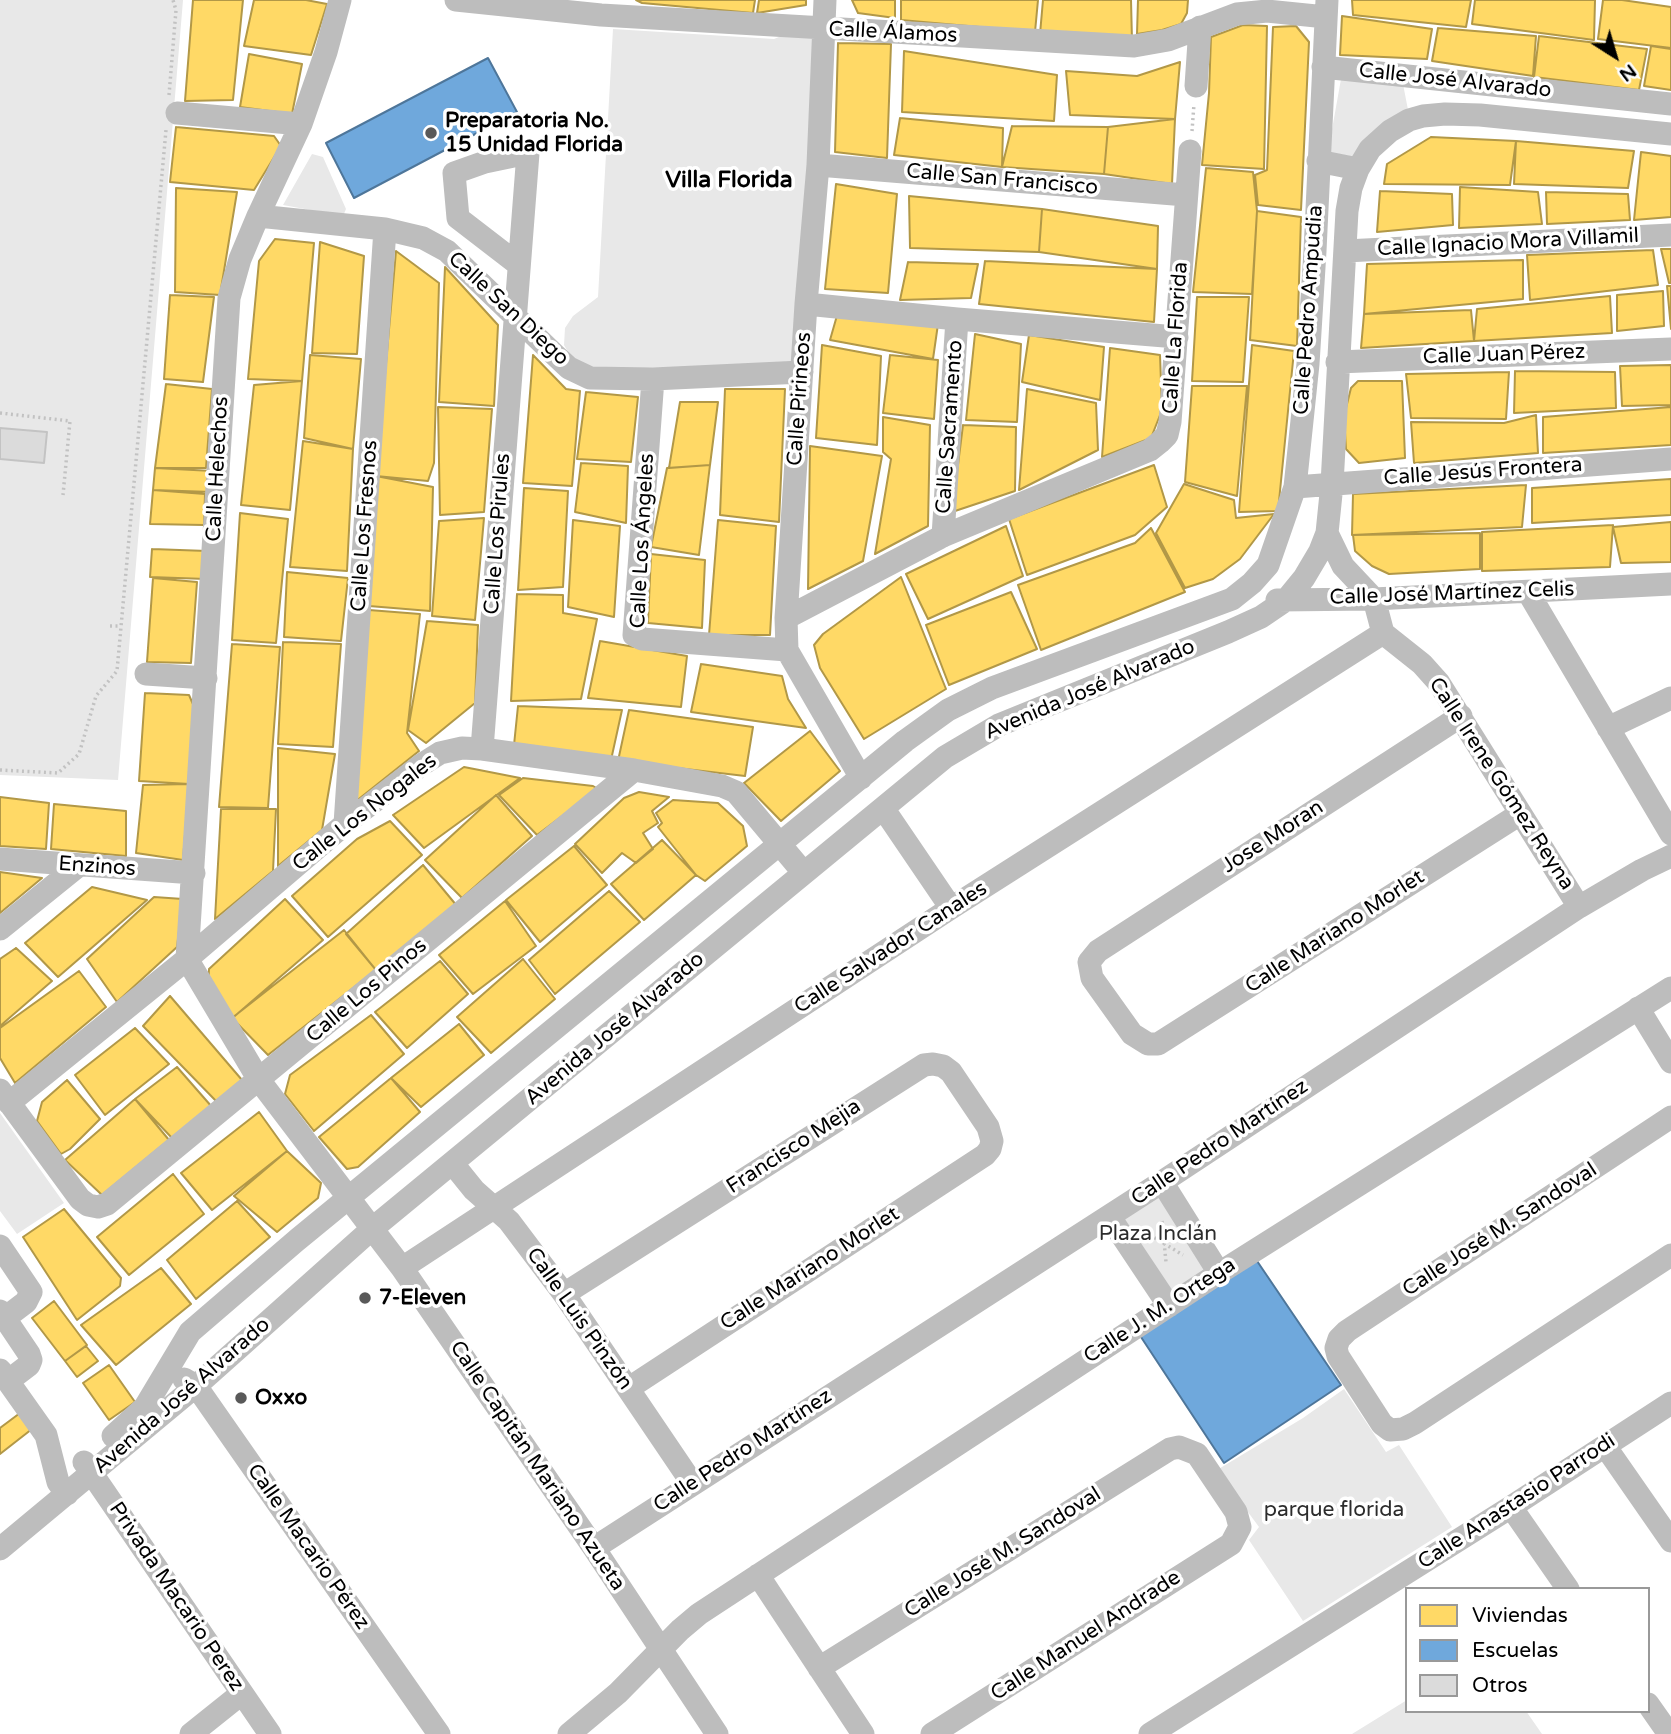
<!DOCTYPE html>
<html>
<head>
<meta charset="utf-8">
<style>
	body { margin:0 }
	#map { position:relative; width:1671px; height:1734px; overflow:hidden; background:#fff; font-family:"Varela Round",sans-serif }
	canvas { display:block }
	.legend { position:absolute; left:1405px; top:1587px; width:245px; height:126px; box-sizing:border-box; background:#fff; border:2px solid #999; margin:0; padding:9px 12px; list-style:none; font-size:21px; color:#000 }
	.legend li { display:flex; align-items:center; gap:14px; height:35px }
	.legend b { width:35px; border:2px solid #999 }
	.north { position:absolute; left:1580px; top:21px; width:70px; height:70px; -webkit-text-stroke:5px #fff; paint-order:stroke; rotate:143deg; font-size:19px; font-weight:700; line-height:28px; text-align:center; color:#000 }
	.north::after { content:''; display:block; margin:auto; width:24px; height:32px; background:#000; clip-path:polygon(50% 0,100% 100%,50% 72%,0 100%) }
</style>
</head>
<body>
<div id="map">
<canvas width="1671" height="1734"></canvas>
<ul class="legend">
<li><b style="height:19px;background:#ffd966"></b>Viviendas</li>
<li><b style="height:19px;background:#6fa8dc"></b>Escuelas</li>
<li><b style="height:19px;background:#dbdbdb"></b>Otros</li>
</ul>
<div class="north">N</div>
</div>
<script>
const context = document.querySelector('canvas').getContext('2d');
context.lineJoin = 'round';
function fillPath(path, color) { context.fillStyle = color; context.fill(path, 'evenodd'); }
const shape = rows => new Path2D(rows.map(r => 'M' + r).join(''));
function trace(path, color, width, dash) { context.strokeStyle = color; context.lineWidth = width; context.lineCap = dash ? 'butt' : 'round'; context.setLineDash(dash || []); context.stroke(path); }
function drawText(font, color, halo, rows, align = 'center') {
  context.font = font + ' "Varela Round",sans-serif'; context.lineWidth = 7; context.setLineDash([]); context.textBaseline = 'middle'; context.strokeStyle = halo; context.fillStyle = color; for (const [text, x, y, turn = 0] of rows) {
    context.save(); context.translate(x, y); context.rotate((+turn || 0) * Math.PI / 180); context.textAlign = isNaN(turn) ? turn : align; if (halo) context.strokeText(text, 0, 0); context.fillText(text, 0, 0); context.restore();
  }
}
fillPath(shape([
	[0,0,183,0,118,780,0,775],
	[613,29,774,39,791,32,815,34,804,346,788,365,595,369,571,357,564,345,565,328,573,316,598,297],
	[1341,79,1403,84,1409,115,1352,158,1328,152],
	[312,154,323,157,346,209,343,216,283,205],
	[0,1113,64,1203,17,1234,0,1211],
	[1162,1182,1219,1273,1169,1306,1109,1216],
	[1344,1389,1386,1452,1399,1445,1452,1527,1303,1621,1249,1540,1259,1527,1217,1470,1303,1418],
	[1407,1700,1407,1711,1526,1711,1542,1734,1352,1734]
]), '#e8e8e8');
const homes = shape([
	[193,0,243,0,233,100,185,101,193,0],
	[254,0,306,0,327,4,311,55,244,46,254,0],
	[636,0,755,0,753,13,642,3,636,0],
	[759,0,806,0,806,5,757,13,759,0],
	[852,0,895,0,895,18,858,13,852,0],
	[901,0,1038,0,1035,32,901,20,901,0],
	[1043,0,1131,0,1132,40,1040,34,1043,0],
	[1138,0,1188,0,1187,13,1181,24,1162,30,1137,34,1138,0],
	[1352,0,1471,0,1466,27,1353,15,1352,0],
	[1475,0,1595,0,1594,40,1472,24,1475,0],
	[1603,0,1622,0,1671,7,1671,48,1598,39,1603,0],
	[1342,16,1432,29,1427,59,1340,55,1342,16],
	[1243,25,1267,26,1264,169,1202,165,1209,93,1211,37,1243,25],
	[1296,26,1309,42,1301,210,1258,205,1255,175,1267,170,1273,27,1296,26],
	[1438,28,1536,36,1533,76,1432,61,1438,28],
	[1539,36,1647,49,1639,90,1534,77,1539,36],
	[838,43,891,44,887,158,835,152,838,43],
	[1651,46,1671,49,1671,90,1644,86,1651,46],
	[904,51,1057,75,1054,121,902,112,904,51],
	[249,54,302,64,292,114,240,107,249,54],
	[1180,62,1175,119,1070,115,1066,71,1137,76,1180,62],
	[900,118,1003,128,1002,167,894,155,900,118],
	[1175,119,1172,184,1104,174,1108,127,1175,119],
	[1012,126,1108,127,1104,174,1002,167,1012,126],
	[176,127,274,136,281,146,254,190,170,182,176,127],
	[1431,137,1516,141,1510,185,1384,184,1387,164,1431,137],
	[1516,141,1634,151,1628,188,1514,184,1516,141],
	[1641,152,1671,156,1671,217,1634,220,1641,152],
	[1206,168,1253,172,1257,211,1252,294,1193,292,1206,168],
	[836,184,897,194,888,293,825,289,836,184],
	[1460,187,1538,192,1542,224,1459,228,1460,187],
	[176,188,237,192,220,295,175,292,176,188],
	[1380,191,1452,194,1453,225,1377,232,1380,191],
	[1546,192,1628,194,1630,220,1547,224,1546,192],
	[909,196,1042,209,1039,252,910,248,909,196],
	[1042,209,1158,226,1157,269,1039,252,1042,209],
	[1257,211,1301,217,1297,346,1250,340,1257,211],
	[275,239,314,243,302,381,248,379,259,261,275,239],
	[320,242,364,256,357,354,312,353,320,242],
	[1661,249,1671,249,1671,283,1669,283,1661,249],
	[1653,250,1658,285,1530,300,1527,255,1653,250],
	[396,251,439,283,434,463,428,481,376,476,396,251],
	[1523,260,1523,299,1364,314,1367,264,1523,260],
	[985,261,1157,269,1154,322,979,304,985,261],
	[908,262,978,264,971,298,900,300,908,262],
	[445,267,498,325,494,406,439,402,445,267],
	[1667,286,1671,286,1671,329,1667,286],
	[1663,291,1664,326,1617,331,1617,295,1663,291],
	[170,295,214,297,203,382,164,379,170,295],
	[1610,296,1612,333,1474,341,1477,309,1610,296],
	[1197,297,1249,297,1243,382,1192,381,1197,297],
	[1471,310,1474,341,1361,348,1364,314,1471,310],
	[838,312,938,324,933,359,830,340,838,312],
	[975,334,1021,344,1017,422,966,420,975,334],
	[1029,335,1104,347,1100,400,1022,382,1029,335],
	[822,345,881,356,877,445,816,438,822,345],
	[1252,345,1294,351,1278,511,1239,512,1252,345],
	[1110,348,1160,355,1162,410,1151,438,1102,457,1110,348],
	[310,355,361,359,353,449,304,438,310,355],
	[533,355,566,389,580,391,572,486,523,483,533,355],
	[890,355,938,360,934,419,883,413,890,355],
	[1671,365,1671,405,1622,406,1620,366,1671,365],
	[1515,371,1615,372,1616,408,1514,413,1515,371],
	[1509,372,1506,419,1411,418,1406,374,1509,372],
	[302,381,290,510,241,505,254,385,302,381],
	[1358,381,1402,381,1405,458,1359,463,1346,449,1344,416,1351,388,1358,381],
	[166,384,212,389,206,468,155,468,166,384],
	[1192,386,1247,386,1237,496,1185,482,1192,386],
	[725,389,785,389,779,522,720,515,725,389],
	[1027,389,1096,403,1098,450,1019,490,1027,389],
	[586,392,638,397,631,462,577,459,586,392],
	[680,402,718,402,710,465,669,468,680,402],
	[438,407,492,409,484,512,440,515,438,407],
	[1671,407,1671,445,1543,453,1543,417,1671,407],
	[1536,415,1538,453,1414,463,1411,422,1504,423,1536,415],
	[883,417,930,425,928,526,875,554,891,459,883,452,883,417],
	[963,425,1016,427,1015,491,952,512,963,425],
	[303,441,353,449,347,571,290,567,303,441],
	[810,446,882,456,863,561,808,589,810,446],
	[581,463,628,466,626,523,575,512,581,463],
	[710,465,699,555,651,547,667,468,710,465],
	[1154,465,1167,507,1135,535,1027,575,1009,519,1154,465],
	[155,468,213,471,211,492,153,490,155,468],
	[376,476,433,487,430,611,369,606,376,476],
	[1671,479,1671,515,1532,523,1532,488,1671,479],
	[1184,484,1234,500,1236,518,1274,514,1240,559,1213,579,1185,588,1156,533,1184,484],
	[1526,485,1522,527,1352,535,1353,494,1526,485],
	[524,488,568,491,563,587,518,590,524,488],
	[153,490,205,494,204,525,150,524,153,490],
	[240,513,288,519,276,643,232,640,240,513],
	[484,518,475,620,432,616,439,521,484,518],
	[573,520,620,526,614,617,568,607,573,520],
	[718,520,776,526,770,635,709,635,718,520],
	[1671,522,1671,562,1621,563,1613,527,1671,522],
	[1613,525,1610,567,1482,571,1482,532,1613,525],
	[1006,526,1023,576,928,619,906,574,1006,526],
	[1151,528,1185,592,1041,650,1018,585,1135,543,1151,528],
	[1480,533,1480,569,1389,574,1372,566,1355,551,1353,535,1480,533],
	[152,549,207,551,206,579,150,577,152,549],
	[651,554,705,560,702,628,648,623,651,554],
	[287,572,348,578,341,641,284,637,287,572],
	[901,577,946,689,864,739,820,668,814,645,823,634,901,577],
	[153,578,197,582,191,663,147,662,153,578],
	[1011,592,1037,649,949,685,926,625,1011,592],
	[517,594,563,595,563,613,597,619,581,699,511,701,517,594],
	[369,610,420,614,407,733,419,751,355,802,369,610],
	[427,621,478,625,475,703,426,743,408,730,427,621],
	[600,641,687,656,681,707,588,698,600,641],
	[283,642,341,644,333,747,278,744,283,642],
	[232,644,280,647,268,808,219,807,232,644],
	[701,664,782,676,788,699,806,728,691,712,701,664],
	[145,693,189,695,195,709,189,784,139,781,145,693],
	[518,706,622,710,611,760,514,745,518,706],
	[629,710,753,727,745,776,618,761,629,710],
	[810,731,840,771,781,821,744,783,810,731],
	[278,748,335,754,322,830,278,866,278,748],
	[464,767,520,778,424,848,393,815,464,767],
	[523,778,593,786,598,789,537,835,499,795,523,778],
	[189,784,183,860,136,853,143,785,189,784],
	[639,792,669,797,652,811,658,823,643,833,653,849,636,863,622,853,602,873,575,844,624,798,639,792],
	[496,795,532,836,462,898,425,860,496,795],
	[0,797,49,803,46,849,0,846,0,797],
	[673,800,718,803,743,826,747,846,705,881,696,875,658,827,662,823,656,813,673,800],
	[54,804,126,811,126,856,51,849,54,804],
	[221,809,276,809,273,871,215,919,221,809],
	[390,821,422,855,328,937,292,896,357,839,390,821],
	[662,840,696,875,644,920,611,884,662,840],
	[574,846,607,885,540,942,506,900,574,846],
	[423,865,457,906,376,970,346,934,423,865],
	[0,872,42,878,0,913,0,872],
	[92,887,147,900,58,977,25,943,92,887],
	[609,891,640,922,555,994,529,960,609,891],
	[154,897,183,899,177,947,117,1002,87,959,154,897],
	[285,899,323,940,229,1021,208,987,209,969,285,899],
	[505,901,536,946,473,994,439,955,505,901],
	[344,930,376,970,268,1055,232,1018,344,930],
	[16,948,52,981,0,1026,0,959,16,948],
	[523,959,555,999,491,1053,457,1017,523,959],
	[440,961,468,994,407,1048,375,1012,440,961],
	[79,971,106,1007,15,1083,0,1058,0,1028,79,971],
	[170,996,242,1080,217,1102,143,1026,170,996],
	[371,1015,404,1054,314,1131,285,1094,290,1075,371,1015],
	[459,1024,484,1055,421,1107,391,1078,459,1024],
	[135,1028,169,1064,105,1115,75,1075,135,1028],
	[177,1067,212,1107,172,1138,135,1099,177,1067],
	[391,1078,420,1112,358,1167,347,1169,319,1137,391,1078],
	[67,1080,100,1119,70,1149,61,1154,37,1121,42,1102,67,1080],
	[135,1099,169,1140,102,1195,65,1160,135,1099],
	[259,1112,287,1151,212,1210,181,1173,259,1112],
	[287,1151,321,1183,318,1198,277,1232,234,1196,287,1151],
	[173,1174,204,1214,129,1275,97,1237,173,1174],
	[237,1201,270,1237,196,1299,167,1260,237,1201],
	[64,1209,121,1278,120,1286,77,1320,23,1237,64,1209],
	[161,1268,191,1304,116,1365,81,1325,161,1268],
	[54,1301,87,1345,65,1361,32,1318,54,1301],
	[86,1346,98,1361,77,1377,65,1361,86,1346],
	[109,1365,135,1402,109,1420,83,1383,109,1365],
	[20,1413,32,1429,0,1454,0,1428,20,1413]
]);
fillPath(homes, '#ffd966');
trace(homes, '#b29847', 2);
const schools = shape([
	[488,58,517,112,354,198,326,143,488,58],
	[1255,1258,1341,1385,1224,1463,1139,1334,1255,1258]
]);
fillPath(schools, '#6fa8dc');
trace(schools, '#4e769a', 2);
const building = shape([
	[0,428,47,432,44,463,0,459,0,428]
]);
fillPath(building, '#dbdbdb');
trace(building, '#c3c3c3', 2);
trace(shape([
	[169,95,176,10,173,0],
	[1192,131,1194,104],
	[0,413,70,421,63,495],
	[110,626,120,626],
	[0,770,58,773,79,754,96,696,117,671,166,130],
	[1162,1221,1166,1262],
	[1145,1232,1183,1255]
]), '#c2c2c2', 3.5, [2, 3.5]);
trace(shape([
	[340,0,326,52,301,124,258,216,240,259,229,298,187,959,259,1080,402,1268,594,1548,717,1734],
	[456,0,601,15,1134,46,1168,40,1237,14,1267,11,1326,17],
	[825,0,818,165,806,304,786,618,787,650,861,778],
	[1323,67,1671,104],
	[1196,86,1200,27],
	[177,113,301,124],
	[1318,161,1358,169],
	[818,165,1186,195],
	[258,216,385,229,423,238,447,251,555,355,569,368,590,378,653,379,802,372],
	[1345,251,1671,235],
	[806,304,957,319,1177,337],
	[1337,362,1671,349],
	[653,379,634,635,642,639,787,650],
	[1295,487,1671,459],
	[1327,533,1343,566,1374,599,1383,633,1422,664,1439,683,1579,907],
	[943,536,957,319],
	[1528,592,1671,834],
	[1277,600,1374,599,1671,584],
	[786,618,943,536,1150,450,1160,442,1167,435,1170,422,1190,151],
	[146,674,206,678],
	[1461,716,1098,951,1089,962,1092,978,1132,1034,1148,1044,1158,1044,1520,814],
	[1608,728,1671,698],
	[482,749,528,153,485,162,454,173,458,218,519,265],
	[883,808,951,908],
	[345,824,385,229],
	[0,859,194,873],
	[0,929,78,866],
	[1638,1008,1671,1062],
	[0,1090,80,1199,88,1205,98,1207,107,1204,634,770],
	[9,1103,187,959,345,824,421,765,440,753,462,748,482,749,634,770,722,786,736,792,803,872],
	[1671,1117,1347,1331,1339,1339,1336,1348,1338,1356,1382,1424,1390,1430,1403,1429,1415,1423,1671,1255],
	[453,1164,474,1190,509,1221,564,1294,692,1483],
	[1162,1182,1219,1273],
	[1109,1216,1169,1306],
	[0,1246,31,1292,26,1302,5,1318],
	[402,1268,951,908,1383,633],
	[564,1294,924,1065,933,1064,943,1066,951,1072,988,1127,992,1141,990,1149,985,1155,629,1388],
	[0,1311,29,1354,31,1360,29,1365,8,1381],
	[0,1370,46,1435,58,1482,67,1494],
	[184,1379,196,1386,439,1734],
	[113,1436,145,1407,190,1332,297,1240,905,741,948,710,992,688,1232,599,1252,583,1268,565,1295,487,1308,364,1315,251,1327,0],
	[1605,1446,1671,1541],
	[84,1462,270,1734],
	[1511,1507,1568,1589],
	[594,1548,1162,1182,1579,907,1642,870,1671,856],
	[0,1549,196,1386,373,1228,945,757,999,725,1228,632,1261,617,1286,600,1304,578,1320,551,1327,533,1332,484,1347,211,1351,188,1358,169,1370,149,1390,131,1409,120,1423,116,1445,114,1480,115,1671,134],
	[758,1575,863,1734],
	[819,1668,1170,1449,1179,1447,1197,1454,1236,1512,1240,1527,1231,1544,932,1734],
	[1648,1704,1669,1734],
	[191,1734,241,1694],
	[569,1734,618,1693,680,1630,699,1614,1219,1273,1671,988],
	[1150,1734,1511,1507,1671,1403]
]), '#bdbdbd', 23);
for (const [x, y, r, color] of [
	[431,133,7,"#595959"],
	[365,1298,7,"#595959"],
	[241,1398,7,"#595959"]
]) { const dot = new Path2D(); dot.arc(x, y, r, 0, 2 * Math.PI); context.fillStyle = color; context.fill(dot); trace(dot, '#fff', 2.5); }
drawText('21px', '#000', '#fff', [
	["Calle Álamos",893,33,3],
	["Calle José Alvarado",1455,81,6],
	["Calle San Francisco",1002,180,5],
	["Calle Ignacio Mora Villamil",1508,243,-3],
	["Calle San Diego",508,309,43],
	["Calle Pedro Ampudia",1309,310,-86],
	["Calle La Florida",1176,338,-86],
	["Calle Juan Pérez",1504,355,-2],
	["Calle Pirineos",800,399,-86],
	["Calle Sacramento",950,427,-86],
	["Calle Helechos",218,469,-87],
	["Calle Jesús Frontera",1483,472,-4],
	["Calle Los Fresnos",365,526,-86],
	["Calle Los Pirules",498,534,-86],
	["Calle Los Ángeles",643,541,-87],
	["Calle José Martínez Celis",1452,594,-2],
	["Avenida José Alvarado",1090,690,-23],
	["Calle Irene Gómez Reyna",1501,784,57],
	["Calle Los Nogales",365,813,-38],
	["Jose Moran",1273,837,-33],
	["Enzinos",97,867,4],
	["Calle Mariano Morlet",1335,932,-33],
	["Calle Salvador Canales",891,948,-33],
	["Calle Los Pinos",367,991,-40],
	["Avenida José Alvarado",615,1029,-40],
	["Calle Pedro Martínez",1220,1143,-34],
	["Francisco Mejia",794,1147,-33],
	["Calle José M. Sandoval",1500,1230,-33],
	["Calle Mariano Morlet",810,1269,-33],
	["Calle J. M. Ortega",1160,1311,-33],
	["Calle Luis Pinzón",579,1319,55],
	["Avenida José Alvarado",182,1396,-41],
	["Calle Pedro Martínez",743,1451,-33],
	["Calle Capitán Mariano Azueta",537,1466,56],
	["Calle Anastasio Parrodi",1517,1502,-33],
	["Calle Macario Pérez",308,1547,55],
	["Calle José M. Sandoval",1003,1553,-32],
	["Privada Macario Perez",176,1597,56],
	["Calle Manuel Andrade",1086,1636,-33]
]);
drawText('bold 21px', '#000', '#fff', [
	["Preparatoria No.",445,121],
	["15 Unidad Florida",445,145],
	["7-Eleven",379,1298],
	["Oxxo",255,1398]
], 'left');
drawText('21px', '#2c2c2c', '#fff', [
	["Plaza Inclán",1158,1234],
	["parque florida",1334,1510]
]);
drawText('bold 23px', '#000', '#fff', [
	["Villa Florida",729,181]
]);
</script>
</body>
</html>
